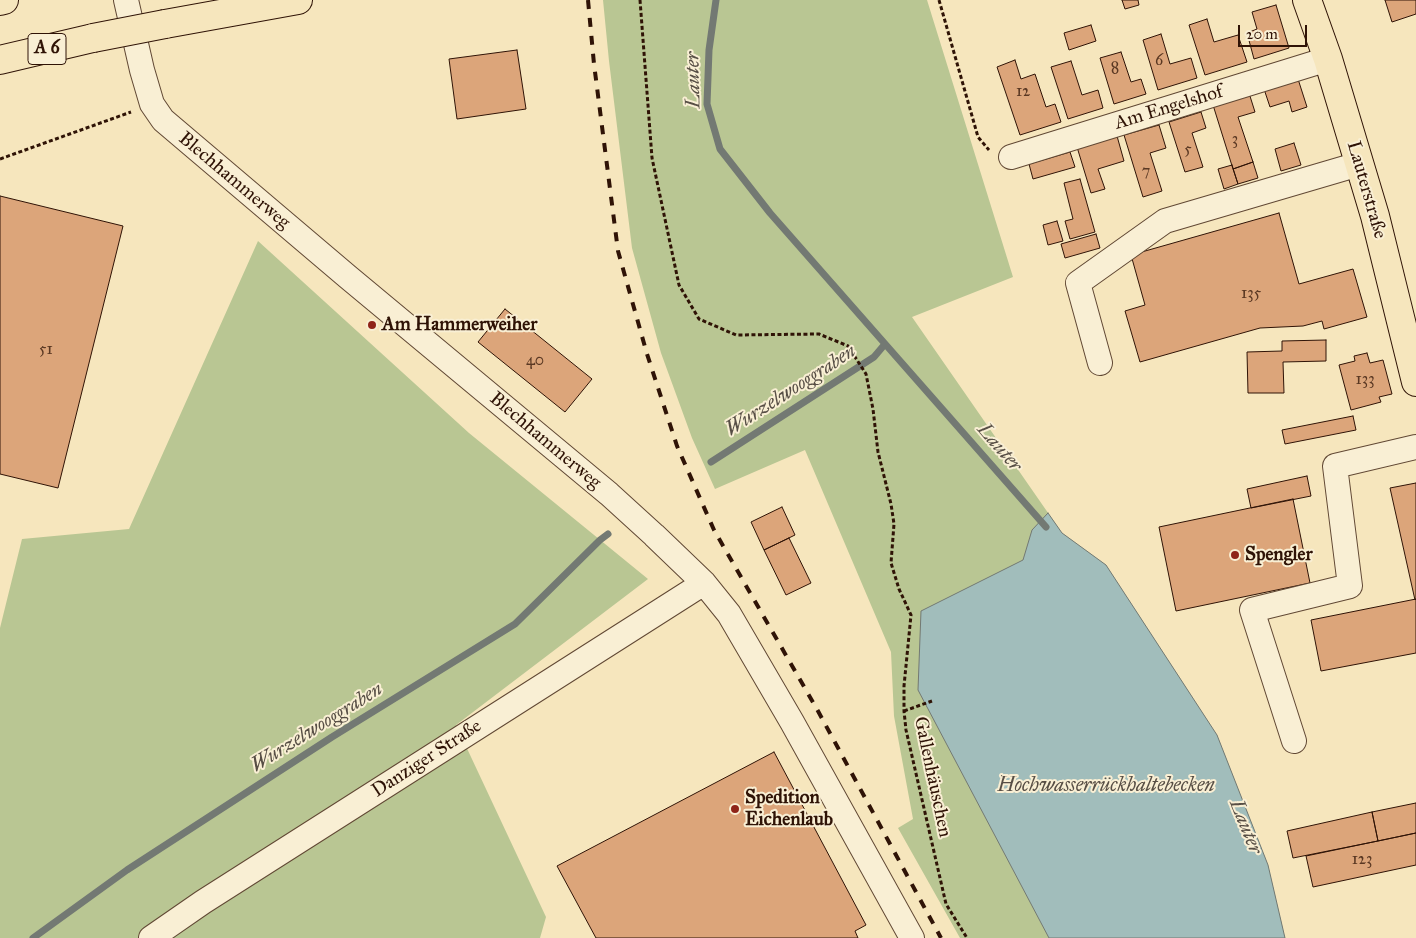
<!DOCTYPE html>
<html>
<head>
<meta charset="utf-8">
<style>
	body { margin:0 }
	#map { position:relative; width:1416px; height:938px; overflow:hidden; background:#f6e6bd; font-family:"IM FELL Great Primer",serif }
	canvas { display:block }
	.scale { position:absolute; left:1238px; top:25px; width:69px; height:22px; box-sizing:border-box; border:2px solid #2f1306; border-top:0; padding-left:6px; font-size:15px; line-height:18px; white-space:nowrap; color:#2f1306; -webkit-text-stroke:4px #f9efd4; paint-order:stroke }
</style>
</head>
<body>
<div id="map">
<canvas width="1416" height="938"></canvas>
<div class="scale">20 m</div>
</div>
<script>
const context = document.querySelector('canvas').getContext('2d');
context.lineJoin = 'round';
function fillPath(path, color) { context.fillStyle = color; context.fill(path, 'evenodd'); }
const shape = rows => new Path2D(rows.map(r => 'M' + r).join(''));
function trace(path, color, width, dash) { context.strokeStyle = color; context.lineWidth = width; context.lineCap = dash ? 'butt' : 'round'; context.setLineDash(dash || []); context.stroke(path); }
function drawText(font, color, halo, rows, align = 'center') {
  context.font = font + ' "IM FELL Great Primer",serif'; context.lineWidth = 4; context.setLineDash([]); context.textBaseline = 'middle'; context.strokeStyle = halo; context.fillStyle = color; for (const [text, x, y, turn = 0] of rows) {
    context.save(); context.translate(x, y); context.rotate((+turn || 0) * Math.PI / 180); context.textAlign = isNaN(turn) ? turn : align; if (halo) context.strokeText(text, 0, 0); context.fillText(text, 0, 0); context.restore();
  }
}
fillPath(shape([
	[603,0,927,0,1013,277,912,317,1062,533,1106,565,1217,735,1268,865,1285,938,960,938,898,828,913,819,894,716,891,652,805,450,715,489,692,438,661,353,632,248,609,61],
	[258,241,469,433,648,579,456,725,546,917,540,938,0,938,0,628,22,539,129,529]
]), '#b9c693');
const water = shape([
	[1048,513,1062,533,1106,565,1217,735,1268,865,1285,938,1049,938,918,690,921,611,1023,560,1032,530,1048,513]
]);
fillPath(water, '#a1bdbb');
trace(water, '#737973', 1);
trace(shape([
	[716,0,709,50,707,104,720,149,770,213,1046,527],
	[711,462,874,357,885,344],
	[33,938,127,870,332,737,515,624,600,540,608,534]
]), '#737973', 7);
const building = shape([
	[1122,0,1138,0,1139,5,1125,9,1122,0],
	[1385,0,1416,0,1416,14,1392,22,1385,0],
	[1276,5,1289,48,1254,59,1247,33,1257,29,1252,12,1276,5],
	[1207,19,1214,42,1238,35,1247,62,1205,75,1189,25,1207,19],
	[1091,25,1096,41,1069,50,1064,33,1091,25],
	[1161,34,1170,64,1191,58,1197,78,1158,90,1143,40,1161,34],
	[517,50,526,109,457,119,449,59,517,50],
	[1121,52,1131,82,1141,79,1146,94,1114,104,1100,58,1121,52],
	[1015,60,1021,79,1035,74,1046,107,1055,104,1061,122,1020,135,997,67,1015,60],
	[1071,61,1082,95,1098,90,1103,108,1068,119,1051,67,1071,61],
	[1298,79,1307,107,1292,112,1289,101,1270,107,1264,89,1298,79],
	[1249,93,1255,112,1238,117,1253,162,1233,169,1213,105,1249,93],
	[1201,112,1206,128,1192,133,1203,167,1185,172,1169,122,1201,112],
	[1159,125,1166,148,1150,153,1162,191,1143,197,1124,135,1159,125],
	[1117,136,1124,161,1098,169,1105,189,1091,193,1077,147,1117,136],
	[1294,143,1301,165,1281,171,1275,149,1294,143],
	[1070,152,1075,167,1033,179,1029,164,1070,152],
	[1253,162,1258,178,1238,184,1233,169,1253,162],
	[1232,165,1238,184,1224,189,1218,169,1232,165],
	[1080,179,1095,232,1070,239,1065,221,1073,219,1064,183,1080,179],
	[0,196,123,226,58,488,0,474,0,196],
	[1279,213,1299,284,1353,269,1367,317,1324,329,1322,321,1303,326,1260,328,1140,362,1125,311,1145,305,1131,255,1279,213],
	[1057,221,1063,241,1048,245,1043,225,1057,221],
	[1096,234,1100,248,1065,258,1061,244,1096,234],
	[505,309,592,379,565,412,478,342,505,309],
	[1326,340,1326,361,1283,362,1284,393,1248,393,1247,352,1282,351,1282,341,1326,340],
	[1367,353,1370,363,1383,360,1392,394,1379,397,1381,402,1351,410,1339,365,1355,361,1354,356,1367,353],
	[1353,416,1356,430,1285,444,1282,430,1353,416],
	[1307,476,1311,496,1251,508,1247,489,1307,476],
	[1416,483,1416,599,1415,600,1390,488,1416,483],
	[1293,499,1310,583,1176,611,1159,527,1293,499],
	[782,507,795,535,764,550,751,522,782,507],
	[789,538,811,583,786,595,764,550,789,538],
	[1416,599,1416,653,1321,671,1311,620,1416,599],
	[774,752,866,925,855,931,858,938,596,938,557,866,774,752],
	[1416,803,1416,833,1378,841,1372,812,1416,803],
	[1372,812,1378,841,1293,858,1287,831,1372,812],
	[1416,833,1416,865,1313,887,1306,856,1416,833]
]);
fillPath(building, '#dca57a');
trace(building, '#2f1306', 1);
const minor = shape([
	[126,0,142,70,152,104,163,120,348,277,609,494,654,535,704,583,729,614,792,722,912,938],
	[1011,157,1328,59],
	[1100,363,1078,283,1165,221,1359,164],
	[1294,741,1252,610,1350,586,1335,466,1416,447],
	[151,938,203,902,704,583]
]);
const major = shape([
	[1307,0,1328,59,1375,216,1416,382]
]);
const highway = shape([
	[0,1,4,0],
	[165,24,298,0],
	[0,60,93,38]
]);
trace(minor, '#614834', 26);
trace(major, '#2f1306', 30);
trace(highway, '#2f1306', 30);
trace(shape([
	[640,0,652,158,679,285,699,319,736,335,819,334,848,346,866,374,873,409,878,452,891,504,894,524,891,563,899,589,911,615,904,686,904,711,906,730,946,904,967,938],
	[939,0,978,137,989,150],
	[0,159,131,112],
	[904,711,932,701]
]), '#2f1306', 3, [4, 2.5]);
trace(minor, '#f9efd4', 24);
trace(major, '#f6e6bd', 28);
trace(highway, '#f6e6bd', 28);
trace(shape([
	[588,0,594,64,618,251,647,354,677,446,714,530,818,711,941,938]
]), '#2f1306', 4, [9, 9]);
const highwayBridge = shape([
	[93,38,165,24]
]);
trace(highwayBridge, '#2f1306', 30, []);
trace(highwayBridge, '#f6e6bd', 28);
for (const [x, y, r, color] of [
	[372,325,5,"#8f2418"],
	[1235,555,5,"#8f2418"],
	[735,809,5,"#8f2418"]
]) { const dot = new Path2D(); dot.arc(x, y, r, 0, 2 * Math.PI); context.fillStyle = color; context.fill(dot); trace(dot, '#f9efd4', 2); }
drawText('16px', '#5a3823', null, [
	["6",1159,61],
	["8",1115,69],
	["12",1023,92],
	["3",1235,140],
	["5",1188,150],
	["7",1146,172],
	["135",1251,294],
	["51",46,350],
	["40",535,361],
	["133",1365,380],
	["123",1362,860]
]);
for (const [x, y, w] of [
	[47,49,38]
]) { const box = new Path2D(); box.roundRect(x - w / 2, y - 15.5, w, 31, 4); context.fillStyle = '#f9efd4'; context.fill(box); trace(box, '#2f1306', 1); }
drawText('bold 18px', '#2f1306', null, [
	["A 6",47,49]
]);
drawText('19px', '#2f1306', '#f9efd4', [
	["Am Engelshof",1169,108,-17],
	["Blechhammerweg",234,181,40],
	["Lauterstraße",1366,190,74],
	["Blechhammerweg",545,441,40],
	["Danziger Straße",427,759,-33],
	["Gallenhäuschen",932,777,78]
]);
drawText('bold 19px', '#2f1306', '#f9efd4', [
	["Am Hammerweiher",382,325],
	["Spengler",1245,555],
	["Spedition",745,798],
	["Eichenlaub",745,820]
], 'left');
drawText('italic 20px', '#574e45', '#f9efd4', [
	["Lauter",694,80,-91],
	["Wurzelwooggraben",791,391,-33],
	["Lauter",999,448,49],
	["Wurzelwooggraben",317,728,-32],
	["Hochwasserrückhaltebecken",1106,786],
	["Lauter",1245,827,68]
]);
</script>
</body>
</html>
